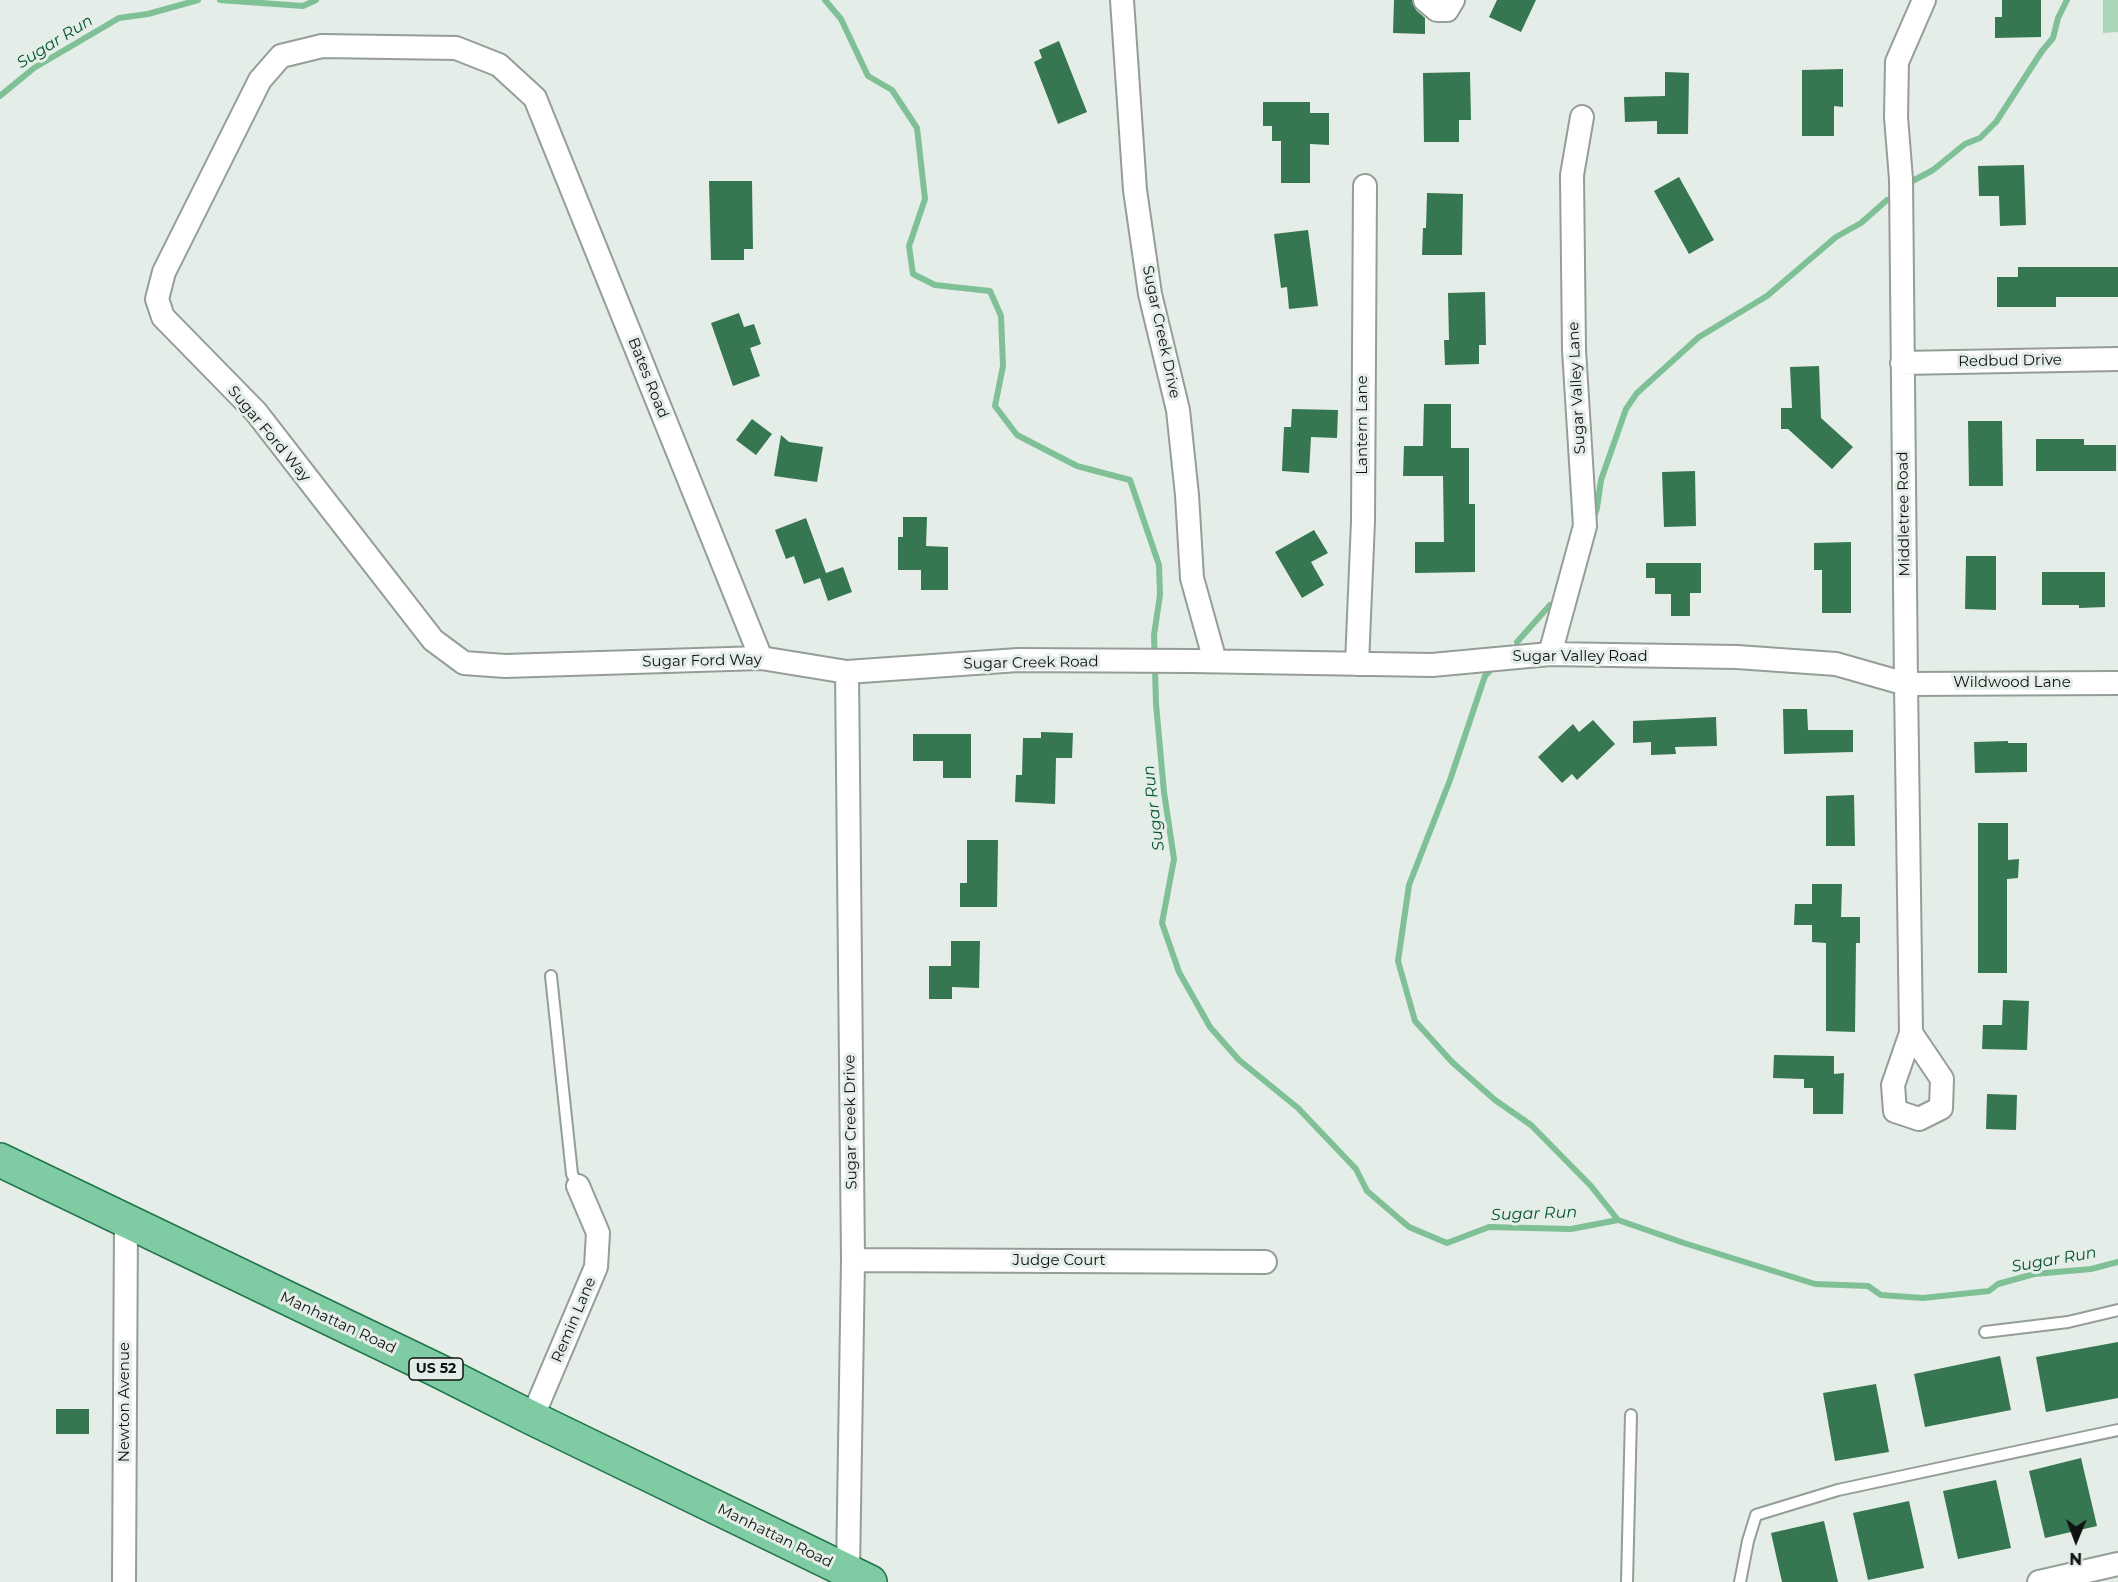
<!DOCTYPE html>
<html>
<head>
<meta charset="utf-8">
<style>
	body { margin:0 }
	#map { position:relative; width:2118px; height:1582px; overflow:hidden; background:#e4ede7; font-family:Montserrat,sans-serif }
	canvas { display:block }
	.north { position:absolute; left:2046px; top:1510px; width:60px; height:60px; -webkit-text-stroke:4px #e4ede7; paint-order:stroke; rotate:181deg; font-size:16px; font-weight:700; line-height:24px; text-align:center; color:#101311 }
	.north::after { content:''; display:block; margin:auto; width:21px; height:27px; background:#101311; clip-path:polygon(50% 0,100% 100%,50% 72%,0 100%) }
</style>
</head>
<body>
<div id="map">
<canvas width="2118" height="1582"></canvas>
<div class="north">N</div>
</div>
<script>
const context = document.querySelector('canvas').getContext('2d');
context.lineJoin = 'round';
function fillPath(path, color) { context.fillStyle = color; context.fill(path, 'evenodd'); }
const shape = rows => new Path2D(rows.map(r => 'M' + r).join(''));
function trace(path, color, width, dash) { context.strokeStyle = color; context.lineWidth = width; context.lineCap = dash ? 'butt' : 'round'; context.setLineDash(dash || []); context.stroke(path); }
function drawText(font, color, halo, rows, align = 'center') {
  context.font = font + ' Montserrat,sans-serif'; context.lineWidth = 6; context.setLineDash([]); context.textBaseline = 'middle'; context.strokeStyle = halo; context.fillStyle = color; for (const [text, x, y, turn = 0] of rows) {
    context.save(); context.translate(x, y); context.rotate((+turn || 0) * Math.PI / 180); context.textAlign = isNaN(turn) ? turn : align; if (halo) context.strokeText(text, 0, 0); context.fillText(text, 0, 0); context.restore();
  }
}
fillPath(shape([
	[2103,0,2118,0,2118,32,2103,33]
]), '#a9d7b8');
trace(shape([
	[220,0,303,6,316,0],
	[825,0,841,19,868,76,892,90,917,128,925,199,909,246,913,274,935,285,990,291,1001,316,1003,366,995,406,1017,435,1077,466,1130,480,1159,565,1160,595,1154,635,1156,704,1164,792,1174,859,1162,923,1179,972,1210,1027,1239,1060,1298,1108,1356,1169,1367,1191,1409,1227,1447,1243,1489,1227,1571,1229,1618,1220,1684,1243,1815,1284,1868,1286,1881,1295,1923,1298,1989,1291,1998,1284,2034,1274,2091,1269,2118,1262],
	[0,96,34,68,119,18,148,14,198,0],
	[1905,185,1933,170,1965,144,1980,138,1996,122,2042,51,2053,38,2058,18,2067,0],
	[1593,520,1597,508,1601,480,1626,409,1637,393,1699,337,1767,296,1836,237,1861,223,1887,200],
	[1517,642,1550,605],
	[1489,672,1485,676,1450,780,1409,885,1398,961,1415,1021,1452,1062,1495,1100,1531,1125,1591,1186,1618,1220]
]), '#7fc096', 6);
fillPath(shape([
	[1394,0,1412,0,1416,10,1425,18,1425,34,1393,33],
	[1497,0,1536,0,1521,32,1489,17],
	[2002,0,2041,0,2041,37,1995,38,1995,17,2002,17],
	[1059,41,1087,112,1058,124,1034,62,1042,58,1039,50],
	[1843,69,1843,107,1834,106,1834,136,1802,136,1802,70],
	[1470,72,1471,120,1459,120,1459,142,1424,142,1423,73],
	[1665,72,1689,73,1688,134,1657,134,1657,121,1625,122,1624,97,1665,96],
	[1263,102,1310,102,1310,113,1329,113,1329,145,1310,144,1310,183,1281,183,1281,141,1272,141,1272,126,1263,126],
	[2024,165,2026,225,2000,226,1999,196,1979,196,1978,166],
	[1679,177,1714,240,1689,254,1654,191],
	[709,181,752,181,753,249,744,249,744,260,711,260],
	[1427,193,1463,194,1462,255,1422,255,1423,228,1426,228],
	[1308,230,1318,306,1289,309,1287,287,1281,288,1274,234],
	[2018,267,2118,267,2118,297,2056,297,2056,307,1997,307,1997,277,2018,277],
	[1485,292,1486,345,1479,345,1479,364,1445,365,1444,340,1449,340,1448,293],
	[739,313,744,327,754,324,761,344,750,348,760,376,733,386,711,323],
	[1819,366,1821,418,1853,447,1832,469,1788,429,1781,429,1781,408,1792,408,1790,367],
	[1424,404,1451,404,1451,448,1469,448,1469,504,1475,504,1475,572,1415,573,1415,542,1444,542,1443,476,1403,476,1404,446,1423,446],
	[1292,409,1338,410,1337,438,1311,437,1309,473,1282,471,1284,427,1291,427],
	[752,419,772,434,756,455,736,440],
	[1968,421,2002,421,2003,486,1969,486],
	[781,435,789,442,823,447,817,482,774,476],
	[2036,439,2084,439,2084,445,2116,445,2116,471,2036,471],
	[1695,471,1696,526,1664,527,1662,472],
	[903,517,927,517,926,546,948,547,948,590,921,590,921,570,898,570,898,537,903,537],
	[806,518,826,573,843,567,852,592,828,601,820,578,804,584,794,556,786,559,775,530],
	[1314,530,1328,553,1311,562,1324,585,1302,598,1275,552],
	[1851,542,1851,613,1822,613,1822,570,1814,570,1814,543],
	[1966,556,1996,556,1996,610,1965,609],
	[1646,563,1701,563,1701,593,1690,593,1690,616,1671,616,1671,594,1655,594,1655,578,1646,578],
	[2042,572,2105,572,2105,607,2079,608,2079,605,2042,605],
	[1783,709,1807,709,1808,730,1853,730,1853,752,1784,754],
	[1716,717,1717,746,1675,747,1676,754,1651,755,1651,742,1633,743,1633,721],
	[1593,720,1615,744,1577,780,1572,774,1562,783,1538,757,1573,724,1579,732],
	[1041,732,1073,733,1072,758,1056,758,1055,804,1015,802,1016,775,1022,775,1023,738,1041,738],
	[913,734,971,734,971,778,943,778,943,761,913,761],
	[2008,741,2008,743,2027,743,2027,772,1975,773,1974,742],
	[1854,795,1855,846,1826,846,1826,796],
	[1978,823,2008,823,2008,860,2019,859,2018,878,2007,879,2007,973,1978,973],
	[967,840,998,840,997,907,960,907,960,883,967,883],
	[1812,884,1842,884,1841,917,1860,917,1860,943,1856,943,1855,1032,1826,1031,1826,943,1812,942,1812,925,1794,925,1795,904,1812,904],
	[951,941,980,941,979,988,952,987,952,999,929,999,929,966,951,966],
	[2003,1000,2029,1001,2027,1050,1982,1049,1983,1025,2002,1025],
	[1774,1055,1834,1056,1834,1074,1844,1073,1843,1114,1813,1114,1813,1088,1804,1088,1804,1079,1773,1078],
	[1987,1094,2017,1095,2016,1130,1986,1129],
	[2118,1342,2118,1398,2046,1412,2036,1357],
	[2000,1356,2011,1410,1925,1427,1914,1374],
	[1876,1384,1889,1452,1835,1461,1823,1393],
	[56,1409,89,1409,89,1434,56,1434],
	[2081,1458,2097,1526,2045,1538,2029,1471],
	[1996,1480,2011,1548,1958,1559,1943,1491],
	[1909,1501,1924,1568,1868,1580,1853,1513],
	[1824,1521,1838,1582,1782,1582,1771,1533]
]), '#367650');
const lane = shape([
	[551,976,572,1174,578,1186],
	[1985,1332,2068,1322,2118,1310],
	[1627,1582,1631,1415],
	[1740,1582,1748,1541,1756,1515,1838,1490,2118,1430]
]);
const street = shape([
	[1122,0,1135,190,1150,294,1178,410,1187,495,1192,578,1215,661],
	[1425,0,1437,10,1447,10,1453,0],
	[1902,363,2118,359],
	[1550,654,1585,526,1574,350,1572,175,1582,117],
	[761,658,535,98,499,65,456,48,322,46,281,56,260,80,164,272,157,299,163,317,256,412,433,640,464,663,505,666,761,658,847,672,1018,660,1191,661,1432,665,1550,654,1737,657,1836,664,1906,684,2118,683],
	[1357,664,1363,521,1365,186],
	[847,672,853,1260,848,1571],
	[1911,1033,1942,1079,1941,1108,1919,1119,1895,1111,1893,1085,1911,1033,1906,684,1901,179,1896,117,1897,62,1924,0],
	[853,1260,1265,1262],
	[532,1418,596,1267,598,1233,578,1186],
	[124,1582,126,1222],
	[2039,1582,2118,1564]
]);
const primary = shape([
	[0,1160,437,1370,532,1418,870,1582]
]);
trace(lane, '#959d97', 14);
trace(street, '#959d97', 26);
trace(primary, '#207449', 36);
trace(lane, '#fff', 10);
trace(street, '#fff', 22);
trace(primary, '#7fcba4', 33);
for (const [x, y, w] of [
	[436,1369,54]
]) { const box = new Path2D(); box.roundRect(x - w / 2, y - 11, w, 22, 4.5); context.fillStyle = '#e4ede7'; context.fill(box); trace(box, '#101311', 1.5); }
drawText('bold 14px', '#101311', null, [
	["US 52",436,1369]
]);
drawText('15px', '#101311', '#e4ede7', [
	["Sugar Creek Drive",1161,332,78],
	["Redbud Drive",2010,361,-1],
	["Bates Road",648,378,68],
	["Sugar Valley Lane",1577,388,-93],
	["Lantern Lane",1363,425,-90],
	["Sugar Ford Way",269,434,50],
	["Middletree Road",1904,514,-91],
	["Sugar Valley Road",1580,657],
	["Sugar Ford Way",702,661,-1],
	["Sugar Creek Road",1031,663,-1],
	["Wildwood Lane",2012,683],
	["Sugar Creek Drive",851,1122,-91],
	["Judge Court",1059,1261],
	["Remin Lane",574,1320,-67],
	["Manhattan Road",338,1323,25],
	["Newton Avenue",125,1402,-90],
	["Manhattan Road",775,1536,26]
]);
drawText('italic 16px', '#00532d', '#e4ede7', [
	["Sugar Run",55,42,-32],
	["Sugar Run",1154,808,-97],
	["Sugar Run",1534,1214,-2],
	["Sugar Run",2054,1260,-10]
]);
</script>
</body>
</html>
